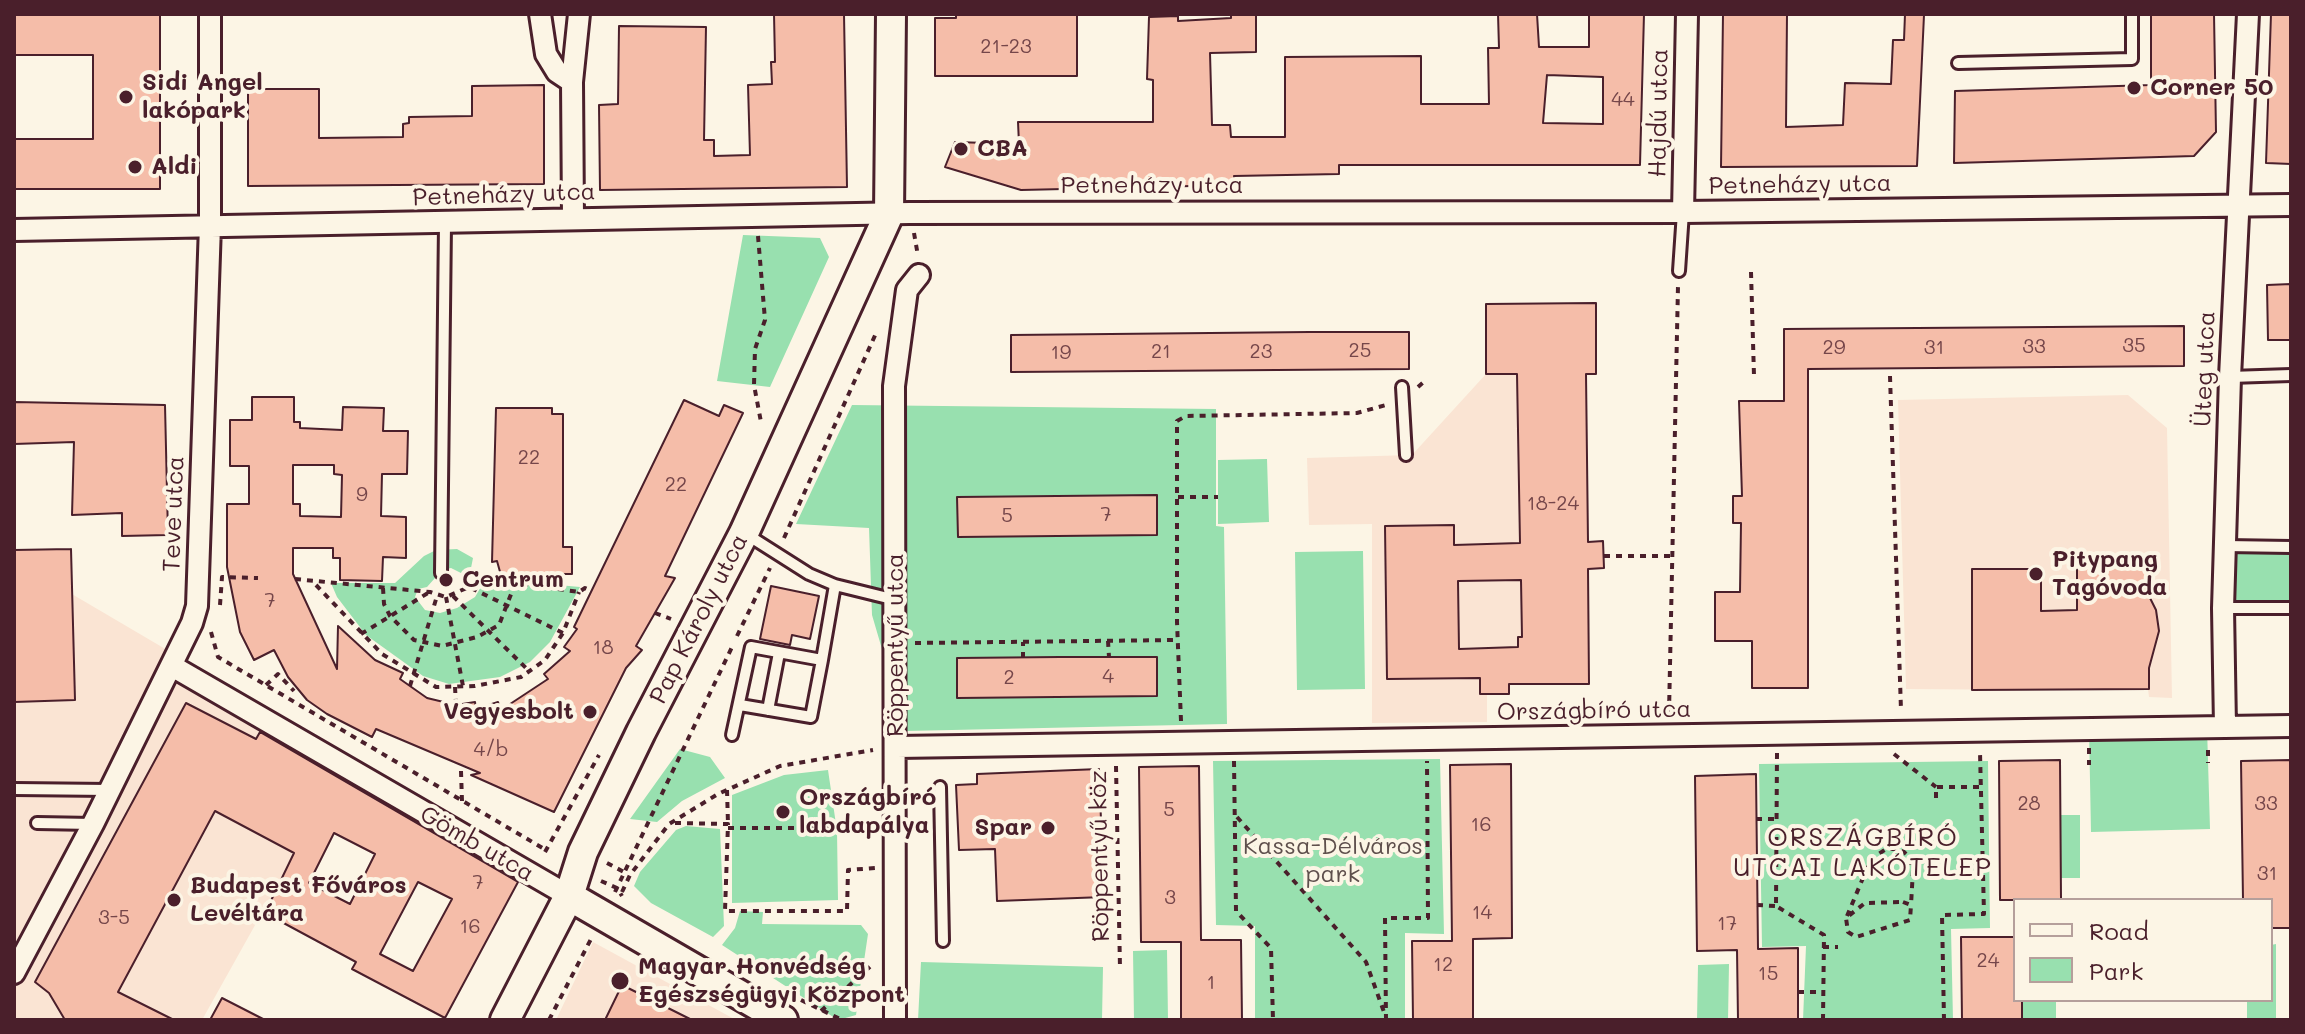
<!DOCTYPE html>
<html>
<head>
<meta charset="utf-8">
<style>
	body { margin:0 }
	#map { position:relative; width:2305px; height:1034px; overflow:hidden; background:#fcf5e5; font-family:Mali,sans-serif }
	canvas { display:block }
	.frame { position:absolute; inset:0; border:16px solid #4a1f2b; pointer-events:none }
	.legend { position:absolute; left:2013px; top:898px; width:260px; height:104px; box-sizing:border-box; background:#fcf5e5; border:2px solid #b59f9b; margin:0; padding:10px 14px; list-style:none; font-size:24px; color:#4a1f2b }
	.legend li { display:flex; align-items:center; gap:16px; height:40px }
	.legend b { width:40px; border:2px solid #b59f9b }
</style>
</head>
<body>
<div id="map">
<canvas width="2305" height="1034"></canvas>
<div class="frame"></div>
<ul class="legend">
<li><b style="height:10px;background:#fcf5e5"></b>Road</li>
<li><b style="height:22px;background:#98e0af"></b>Park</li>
</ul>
</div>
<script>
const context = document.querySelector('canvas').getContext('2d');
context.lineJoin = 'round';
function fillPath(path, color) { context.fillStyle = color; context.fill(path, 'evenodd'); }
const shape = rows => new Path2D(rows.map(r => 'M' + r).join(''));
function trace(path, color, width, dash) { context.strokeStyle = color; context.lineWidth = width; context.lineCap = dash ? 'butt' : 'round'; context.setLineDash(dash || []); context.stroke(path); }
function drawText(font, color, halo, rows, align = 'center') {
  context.font = font + ' Mali,sans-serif'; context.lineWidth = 8; context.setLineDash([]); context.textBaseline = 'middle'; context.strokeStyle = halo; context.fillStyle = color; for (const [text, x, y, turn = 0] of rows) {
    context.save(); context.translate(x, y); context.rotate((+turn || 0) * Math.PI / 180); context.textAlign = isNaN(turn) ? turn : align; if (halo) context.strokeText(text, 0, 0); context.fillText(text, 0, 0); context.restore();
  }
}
fillPath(shape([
	[1596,303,1573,374,1573,381,1587,381,1587,445,1581,445,1588,541,1603,541,1604,569,1588,569,1589,627,1577,627,1589,684,1512,684,1509,676,1509,694,1487,694,1487,722,1372,723,1372,524,1309,525,1307,458,1412,455,1486,374,1486,304],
	[2128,395,2167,428,2172,698,2149,697,2148,689,2078,690,2077,649,2042,649,2042,690,1906,689,1898,400],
	[14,560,349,757,202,1020,14,1020],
	[593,942,736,1020,556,1020]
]), '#fae4d3');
fillPath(shape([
	[743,235,820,238,829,257,770,387,717,381],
	[852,405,1216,409,1216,526,1224,527,1227,724,906,731,872,615,869,528,796,524],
	[1267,459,1269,522,1218,524,1218,460],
	[2226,546,2291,547,2291,608,2223,608],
	[457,549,473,558,471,568,463,574,451,568,436,571,435,578,427,587,418,589,415,597,425,610,440,613,457,608,475,597,488,575,503,580,580,587,550,642,530,662,500,677,449,684,423,676,366,635,337,597,331,583,395,583,424,556,436,550],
	[1363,551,1365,689,1297,690,1295,552],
	[2207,727,2210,829,2091,832,2089,729],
	[680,749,710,757,725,778,682,801,657,822,630,819],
	[1440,759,1444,934,1405,933,1405,1020,1255,1020,1255,926,1216,925,1213,761],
	[1988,761,1990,928,1951,929,1953,1020,1803,1020,1806,946,1762,947,1759,764],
	[828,770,837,831,838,900,732,903,732,795,784,775],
	[2060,815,2080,815,2080,878,2061,878],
	[686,826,720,829,724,926,713,937,651,903,634,886,640,872,676,830],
	[740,911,763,912,762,924,861,925,868,934,856,1015,838,1020,722,945,735,928],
	[2276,944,2276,1020,2247,1020,2247,1000,2271,1000,2271,945],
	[1167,950,1168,1020,1134,1020,1133,951],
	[921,962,1103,967,1102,1020,918,1020],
	[1729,964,1728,1020,1697,1020,1698,965],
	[2022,1000,2056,1000,2056,1020,2022,1020]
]), '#98e0af');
const building = shape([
	[14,14,160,14,160,189,14,189,14,139,93,139,93,55,14,55,14,14],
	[774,14,844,14,847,187,600,190,599,105,618,104,619,26,706,27,704,140,714,140,714,156,750,155,748,85,772,84,771,62,775,62,774,14],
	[956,14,1077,14,1077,76,935,76,935,18,956,18,956,14],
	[1231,14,1256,14,1256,52,1210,53,1212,125,1230,125,1231,137,1285,137,1285,57,1421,56,1421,104,1489,104,1488,48,1499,48,1498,14,1537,14,1539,47,1589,47,1589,14,1644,14,1640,165,1339,165,1339,174,1234,176,1236,185,1021,190,945,167,955,142,1019,144,1018,122,1153,122,1153,80,1147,79,1149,17,1178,16,1178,21,1231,18,1231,14],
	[1547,75,1603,77,1603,124,1543,123,1547,75],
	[1723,14,1787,14,1786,127,1843,125,1845,83,1891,84,1893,40,1904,40,1905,14,1924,15,1917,166,1721,167,1723,14],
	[2151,14,2214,14,2216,132,2194,156,1954,163,1955,91,2151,85,2151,14],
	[2271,14,2291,14,2291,164,2266,163,2271,14],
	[544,85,544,184,248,186,248,89,319,89,319,138,403,137,403,124,409,123,409,117,472,116,472,86,544,85],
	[2291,284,2291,340,2268,340,2267,285,2291,284],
	[1596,303,1596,374,1586,374,1588,542,1603,541,1604,568,1588,569,1589,684,1509,684,1509,694,1480,694,1480,678,1387,679,1385,526,1454,525,1454,545,1520,543,1517,374,1486,374,1486,304,1596,303],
	[1521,580,1522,637,1518,637,1518,647,1459,649,1458,581,1521,580],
	[2184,326,2184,366,1808,369,1808,688,1752,688,1752,641,1715,641,1715,592,1740,592,1741,523,1733,523,1733,496,1742,496,1739,401,1784,401,1784,329,2184,326],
	[1310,332,1409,332,1409,369,1011,372,1011,335,1310,332],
	[252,397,294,397,294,422,300,422,300,428,342,430,343,407,384,408,383,431,408,431,407,474,382,474,381,516,406,517,406,558,383,557,382,581,340,580,340,558,333,558,333,548,293,548,293,574,337,669,338,626,375,660,403,673,400,679,427,698,456,705,475,702,476,709,498,702,501,710,548,679,544,674,570,651,564,647,577,629,574,627,684,400,719,416,724,405,743,413,665,576,675,578,636,646,642,650,626,668,554,812,471,775,480,773,376,729,372,737,327,714,307,700,288,677,274,650,254,660,240,632,227,567,227,504,249,504,249,466,230,466,230,420,252,420,252,397],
	[293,465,334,465,334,474,342,475,341,517,300,516,300,504,293,504,293,465],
	[14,402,165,405,168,535,122,536,122,513,72,515,74,442,14,444,14,402],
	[496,408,552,408,552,414,563,414,563,547,572,547,572,574,549,574,549,579,502,579,497,561,492,562,496,408],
	[1157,495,1157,535,958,537,957,497,1157,495],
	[71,549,75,700,14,702,14,550,71,549],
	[2077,566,2149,566,2148,594,2156,610,2159,631,2149,668,2149,689,1972,690,1972,569,2041,569,2041,611,2077,610,2077,566],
	[771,586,819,596,810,639,792,635,790,645,760,639,771,586],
	[1060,657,1157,657,1157,696,957,698,957,658,1060,657],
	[186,703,256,739,260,732,518,882,445,1018,352,969,356,962,265,913,294,853,215,811,118,992,174,1020,65,1020,49,993,35,982,186,703],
	[334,833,375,854,350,904,309,883,334,833],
	[418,882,452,899,413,971,380,954,418,882],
	[2060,760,2061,900,2000,900,1999,761,2060,760],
	[2291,760,2291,928,2271,928,2271,900,2243,900,2241,761,2291,760],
	[1511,764,1512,938,1473,939,1473,1020,1413,1020,1412,941,1452,941,1450,765,1511,764],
	[1199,766,1201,940,1241,940,1242,1020,1181,1020,1181,942,1141,942,1139,767,1199,766],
	[1099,769,1104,897,997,901,995,849,959,850,956,785,977,784,977,774,1099,769],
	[1756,774,1758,949,1798,948,1798,1020,1738,1020,1737,950,1697,951,1695,776,1756,774],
	[1961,937,2015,937,2015,1000,2022,1000,2022,1020,1962,1020,1961,937],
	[622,985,692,1020,605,1020,622,985],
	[222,998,265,1020,210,1020,222,998]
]);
fillPath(building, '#f5bda9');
trace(building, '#4a1f2b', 2);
const lane = shape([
	[1958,63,2132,59,2132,14],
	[1679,271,1683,212],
	[2230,377,2291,375],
	[1402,387,1406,455],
	[746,534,809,574,835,585,896,600],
	[2226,546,2291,547],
	[441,573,445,224],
	[2223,608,2291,608],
	[740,705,811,717,822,660],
	[768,710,779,653],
	[732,735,751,647,822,660,835,585],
	[940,787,943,941],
	[14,789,110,790],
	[37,823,93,824]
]);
const street = shape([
	[540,14,546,54,557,72,572,82],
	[1683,212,1687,14],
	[573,218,572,82,579,14],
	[14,230,909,213,1683,212,2291,205],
	[172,666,569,896],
	[2225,727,2223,608,2230,377,2248,14],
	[897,747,2291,726],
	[14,973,93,824,192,623,197,606,210,225,210,14],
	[895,1020,894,386,907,290,919,275]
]);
const secondary = shape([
	[569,896,783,1020],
	[505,1020,569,896,583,852,641,732,744,533,889,214,891,14]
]);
trace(lane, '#4a1f2b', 16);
trace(street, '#4a1f2b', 26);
trace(secondary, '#4a1f2b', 34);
trace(shape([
	[914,233,918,256],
	[758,236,765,320,755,349,754,385,761,422],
	[1751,272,1754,376],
	[1890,376,1901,710],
	[1418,387,1426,380],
	[1178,497,1218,497],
	[784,538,877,331],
	[1604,556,1673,556],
	[295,579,430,592,446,597,469,587,563,633,579,592],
	[316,585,382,654,436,687,475,686,521,677,545,660,563,633],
	[469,587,474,577,579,592,585,588,592,591],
	[383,588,384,604,390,616,414,640,442,646,477,637,499,625,515,584],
	[453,596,530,672],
	[446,597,463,686],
	[220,605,222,577,258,578],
	[655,613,671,619],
	[211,632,218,657,546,850],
	[361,634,428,593],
	[737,636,770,568],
	[1108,641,1109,657],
	[915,643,1177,640],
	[1023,658,1023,642],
	[266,685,278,674,294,691],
	[410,686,437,596],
	[455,687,456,705],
	[1669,713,1678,286],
	[1181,721,1177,622,1177,421,1186,416,1357,413,1386,405],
	[2089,748,2089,765],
	[2208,750,2208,763],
	[1777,753,1776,906,1824,935,1823,1020],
	[1894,754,1936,787],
	[1234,761,1236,911,1271,948,1273,1020],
	[1116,766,1120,968],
	[461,771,462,801],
	[727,790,728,824],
	[1936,798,1936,787,1981,787],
	[1237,817,1366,962,1384,1012],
	[1756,819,1777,819],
	[675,823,728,824,725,911,847,911,848,870,875,868],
	[728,828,831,828],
	[545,852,599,755],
	[607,863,624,872],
	[601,881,617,888,622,896],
	[615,892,732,647],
	[622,892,630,875,669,824,718,794,780,766,873,750],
	[1903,902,1911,905,1910,920,1856,937,1848,932,1846,918,1865,903,1903,902],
	[1757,905,1776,906],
	[1847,916,1871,859,1886,849,1901,849,1909,857,1913,870,1911,905],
	[1823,947,1838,947],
	[1798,992,1823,992],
	[801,1000,842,1020],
	[821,1011,873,964],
	[549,1020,591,939],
	[1386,1020,1385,918,1428,918,1427,761],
	[1944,1020,1942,915,1984,914,1980,752]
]), '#4a1f2b', 4, [6, 6]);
trace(lane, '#fcf5e5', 10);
trace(street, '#fcf5e5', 20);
trace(secondary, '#fcf5e5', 28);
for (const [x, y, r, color] of [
	[2134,88,8,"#4a1f2b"],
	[126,97,8,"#4a1f2b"],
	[961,149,8,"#4a1f2b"],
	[135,167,8,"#4a1f2b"],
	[2036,574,8,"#4a1f2b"],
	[446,580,8,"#4a1f2b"],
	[590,712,8,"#4a1f2b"],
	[783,812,8,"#4a1f2b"],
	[1048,828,8,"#4a1f2b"],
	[174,900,8,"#4a1f2b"],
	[620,981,10,"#4a1f2b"]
]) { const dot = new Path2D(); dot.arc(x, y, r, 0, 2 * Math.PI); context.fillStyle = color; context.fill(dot); trace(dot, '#fcf5e5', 3); }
drawText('20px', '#75464a', null, [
	["21-23",1006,47],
	["44",1623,100],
	["35",2134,346],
	["33",2034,347],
	["29",1834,348],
	["31",1934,348],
	["25",1360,351],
	["21",1161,352],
	["23",1261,352],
	["19",1061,353],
	["22",529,458],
	["22",676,485],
	["9",362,495],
	["18-24",1553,504],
	["7",1106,515],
	["5",1007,516],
	["7",270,601],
	["18",603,648],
	["4",1108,677],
	["2",1009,678],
	["4/b",491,750],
	["28",2029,804],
	["33",2266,804],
	["5",1169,810],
	["16",1481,825],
	["31",2267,874],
	["7",478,883],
	["3",1170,898],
	["14",1482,913],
	["3-5",114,918],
	["17",1727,924],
	["16",470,927],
	["24",1988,961],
	["12",1443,965],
	["15",1768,974],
	["1",1211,983]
]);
drawText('bold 24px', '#4a1f2b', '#fcf5e5', [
	["Sidi Angel",142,83],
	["lakópark",142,111],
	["Corner 50",2150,88],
	["CBA",977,149],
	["Aldi",151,167],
	["Pitypang",2052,560],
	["Tagóvoda",2052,588],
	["Centrum",462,580],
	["Vegyesbolt",574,712,"right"],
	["Országbíró",799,798],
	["labdapálya",799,826],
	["Spar",1032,828,"right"],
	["Budapest Főváros",190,886],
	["Levéltára",190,914],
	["Magyar Honvédség",638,967],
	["Egészségügyi Központ",638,995]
], 'left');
drawText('24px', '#4a1f2b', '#fcf5e5', [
	["Hajdú utca",1659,113,-89],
	["Petneházy utca",1800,185,-1],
	["Petneházy utca",1152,186],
	["Petneházy utca",504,195,-2],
	["Üteg utca",2205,369,-88],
	["Teve utca",174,514,-88],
	["Pap Károly utca",699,619,-63],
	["Röppentyű utca",896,645,-90],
	["Országbíró utca",1594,711,-1],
	["Gömb utca",477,844,30],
	["Röppentyű köz",1100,856,-91]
]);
drawText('24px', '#5e4f4c', '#fcf5e5', [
	["Kassa-Délváros",1333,847],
	["park",1333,875]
]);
context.letterSpacing = '2px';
drawText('26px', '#4a1f2b', '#fcf5e5', [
	["ORSZÁGBÍRÓ",1863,838],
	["UTCAI LAKÓTELEP",1863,868]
]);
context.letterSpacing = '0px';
</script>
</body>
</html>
